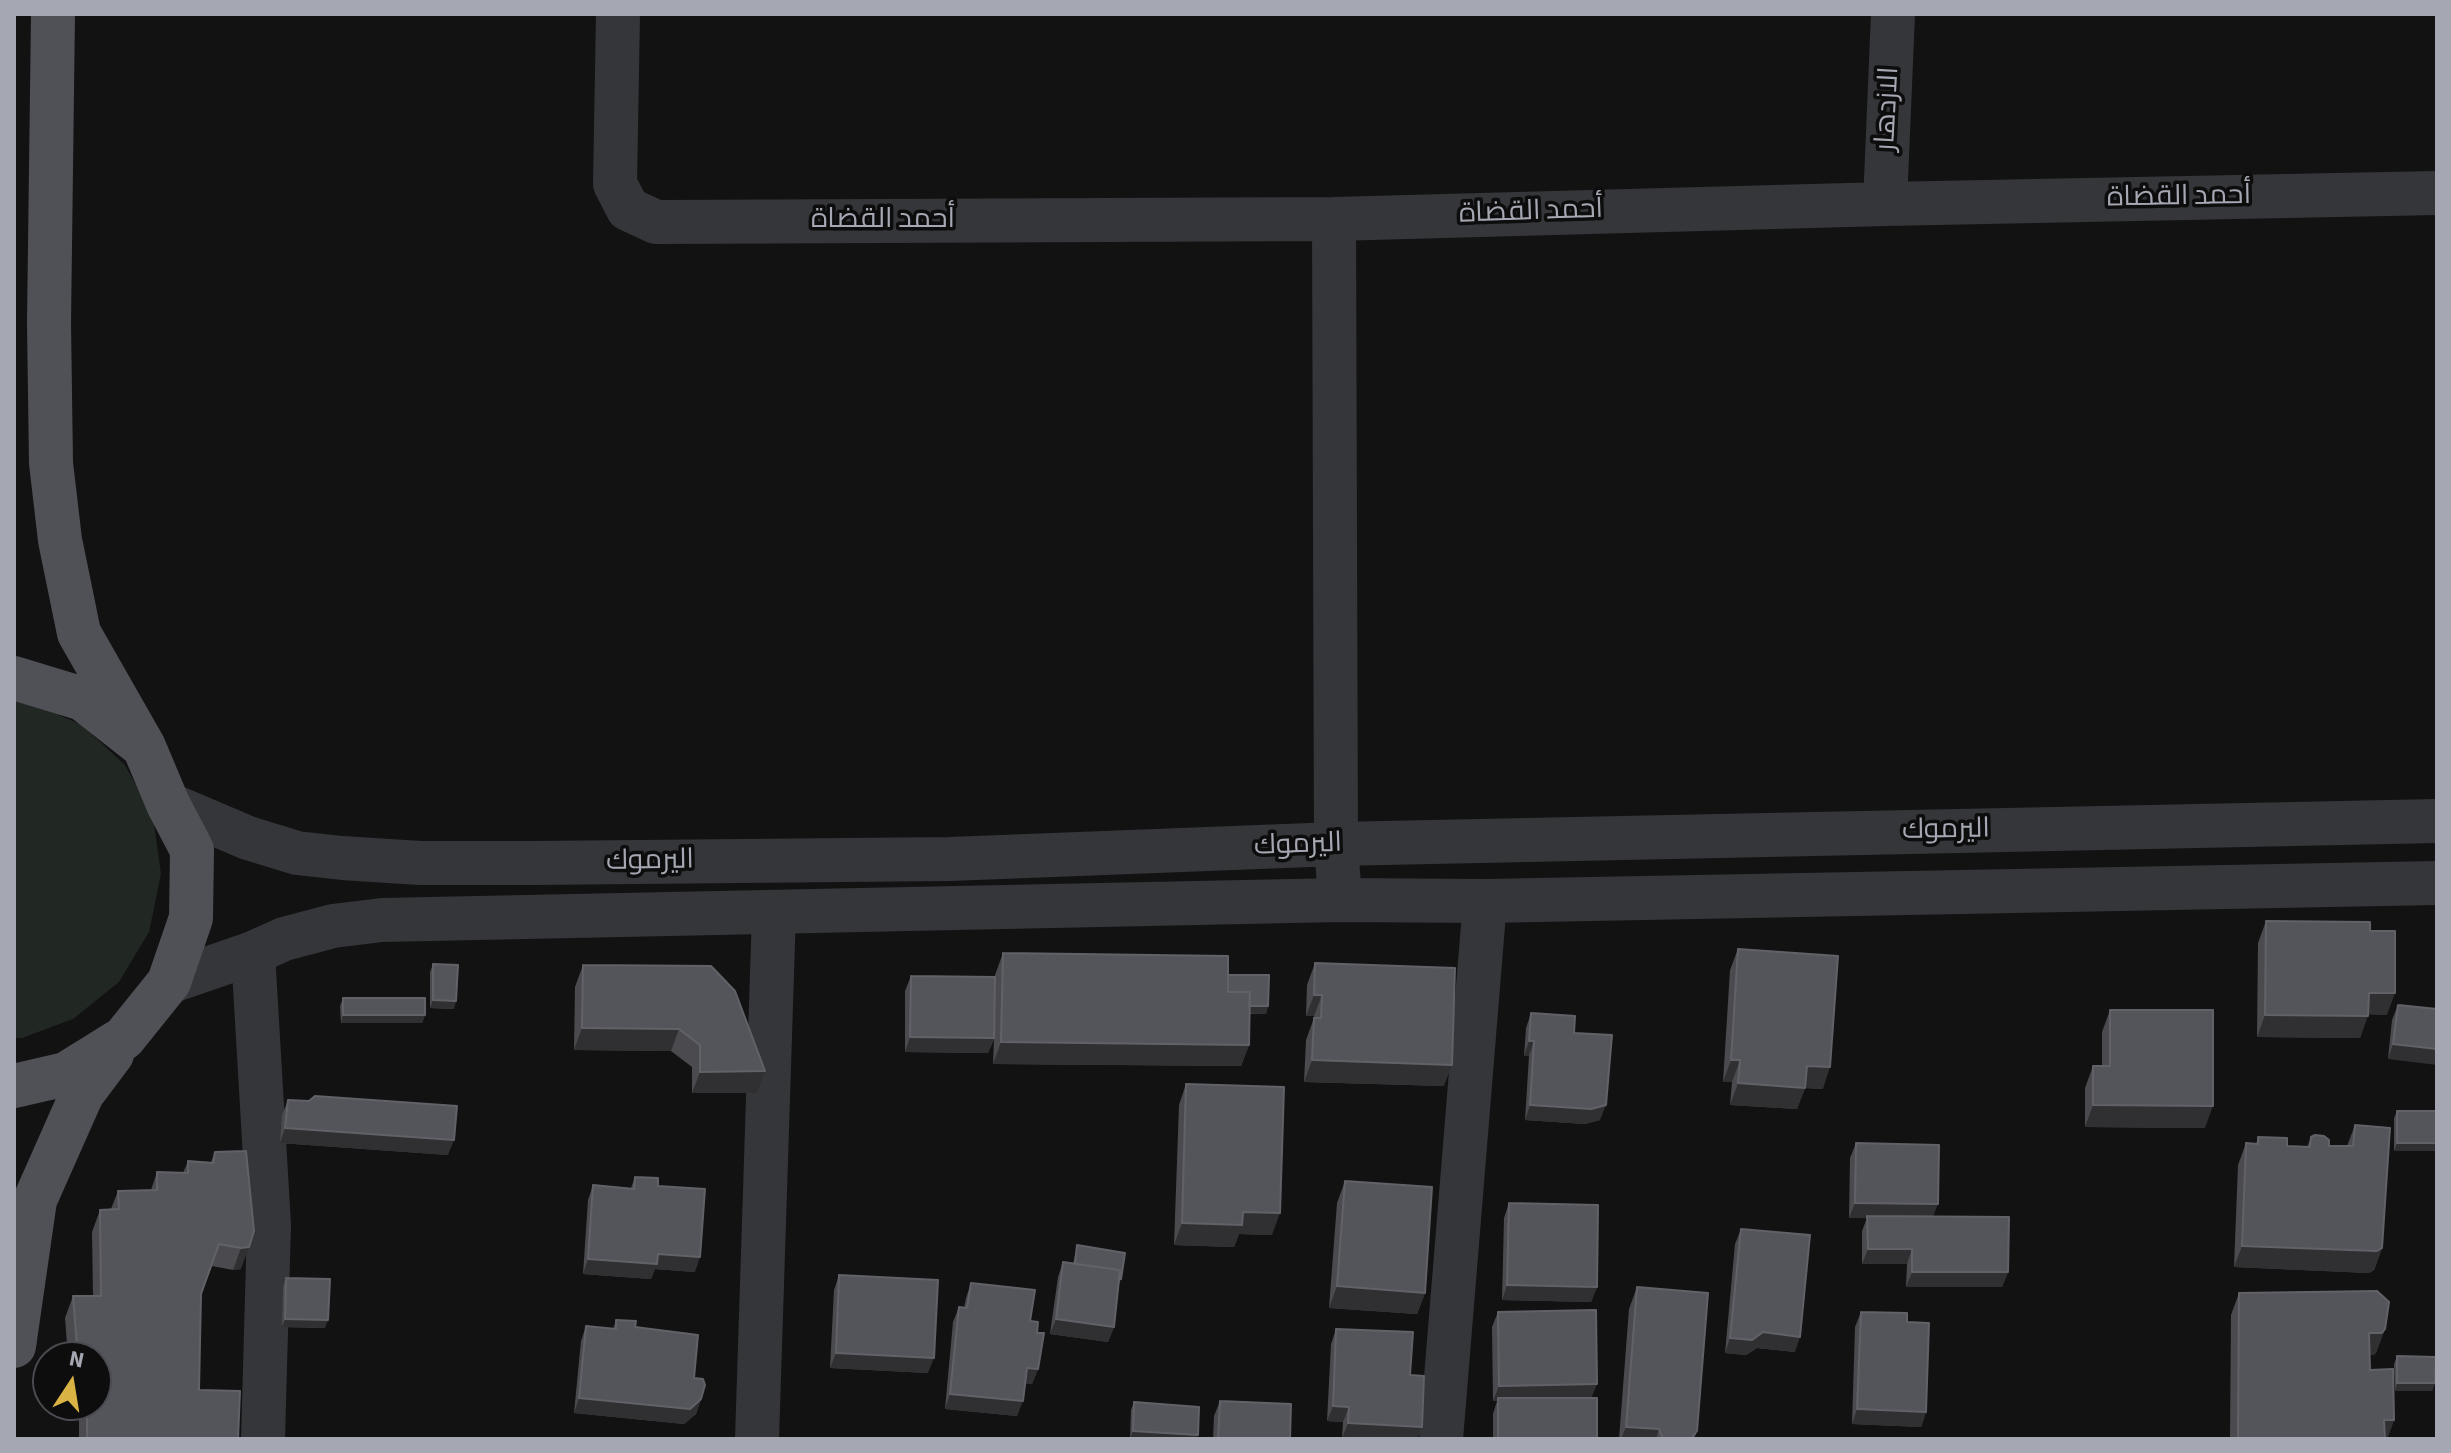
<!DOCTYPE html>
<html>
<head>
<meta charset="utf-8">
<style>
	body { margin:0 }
	#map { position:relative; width:2451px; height:1453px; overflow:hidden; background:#121213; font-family:"Source Sans 3",sans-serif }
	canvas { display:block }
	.frame { position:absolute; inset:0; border:16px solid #a5a8b2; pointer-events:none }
	.north { position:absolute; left:32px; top:1341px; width:80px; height:80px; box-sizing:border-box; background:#0d0d0e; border:2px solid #4a4b50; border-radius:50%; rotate:12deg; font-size:22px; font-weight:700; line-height:32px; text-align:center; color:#a5a8b2 }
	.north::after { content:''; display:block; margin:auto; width:28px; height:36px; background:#d9b444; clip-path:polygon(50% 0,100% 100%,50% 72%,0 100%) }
</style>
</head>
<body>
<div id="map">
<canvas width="2451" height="1453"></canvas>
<div class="frame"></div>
<div class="north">N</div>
</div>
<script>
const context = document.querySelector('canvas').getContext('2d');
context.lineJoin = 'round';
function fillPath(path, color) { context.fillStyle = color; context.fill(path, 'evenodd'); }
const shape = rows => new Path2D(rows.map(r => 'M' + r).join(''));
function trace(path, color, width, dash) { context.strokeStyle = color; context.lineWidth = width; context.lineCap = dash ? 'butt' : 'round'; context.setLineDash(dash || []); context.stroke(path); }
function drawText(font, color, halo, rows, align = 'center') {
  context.font = font + ' "Source Sans 3",Cairo,sans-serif'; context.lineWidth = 7; context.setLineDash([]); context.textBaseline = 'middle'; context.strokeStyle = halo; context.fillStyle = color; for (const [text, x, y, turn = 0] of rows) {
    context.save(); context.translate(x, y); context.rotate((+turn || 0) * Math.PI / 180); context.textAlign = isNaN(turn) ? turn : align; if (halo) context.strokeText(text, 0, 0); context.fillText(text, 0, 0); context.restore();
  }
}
fillPath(shape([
	[14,701,29,702,82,725,125,765,153,817,161,874,149,932,119,982,73,1019,22,1038,14,1038]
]), '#212722');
trace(shape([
	[618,14,615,184,628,209,656,222,1334,219,1885,204,2437,193],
	[1885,204,1893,14],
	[1334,219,1336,844,1340,900],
	[253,953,269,1225,263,1439],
	[757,1439,774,912],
	[1441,1439,1485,901]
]), '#35363a', 44);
trace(shape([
	[168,804,248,838,297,853,342,858,420,863,533,863,950,859,1336,844,2437,821],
	[169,982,253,953,284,939,333,926,382,920,1340,900,1485,901,2437,883]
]), '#35363a', 44);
trace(shape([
	[53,14,49,323,51,463,60,540,79,633,144,747],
	[14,678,83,699,144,747,168,804,192,850,191,918,169,982,124,1038,66,1074,14,1086],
	[14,1346,35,1200,82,1094,112,1054]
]), '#505156', 44);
fillPath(shape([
	[2266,921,2370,931,2387,1015,2368,1014,2360,1038,2257,1037,2258,943],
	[1738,949,1823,1089,1805,1088,1797,1109,1730,1105,1732,1082,1723,1082,1730,970],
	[1003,953,1228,975,1268,1006,1266,1014,1249,1014,1249,1045,1241,1066,993,1064,994,1039,988,1053,905,1052,905,991,911,976,994,1009,995,975],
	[1315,963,1444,1086,1304,1082,1306,1040,1314,1018,1314,1016,1306,1016,1307,985],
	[433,964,454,1009,430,1008,430,972],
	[583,965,711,966,757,1093,692,1093,692,1067,671,1051,574,1050,575,987],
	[343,998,425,1015,422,1023,341,1023,340,1006],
	[2398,1005,2437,1009,2388,1059,2392,1020],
	[2110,1010,2205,1128,2085,1127,2085,1088,2093,1066,2102,1066,2102,1032],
	[1531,1013,1574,1033,1600,1120,1585,1124,1525,1120,1529,1056,1524,1056,1526,1028],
	[1186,1084,1272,1235,1239,1234,1234,1247,1174,1245,1179,1105],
	[288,1100,448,1155,280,1143,282,1115],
	[2397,1111,2437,1111,2394,1151,2394,1118],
	[2355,1125,2382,1248,2374,1270,2369,1273,2234,1267,2238,1165,2246,1143,2256,1144,2258,1137,2287,1146,2307,1147,2311,1137,2329,1146,2347,1146],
	[1856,1143,1933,1217,2008,1272,2002,1287,1906,1287,1907,1264,1862,1264,1862,1231,1867,1218,1849,1218,1850,1158],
	[246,1151,241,1269,233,1270,212,1266,201,1294,199,1390,238,1439,79,1439,79,1405,96,1405,96,1357,68,1357,65,1318,73,1296,93,1296,92,1232,100,1210,111,1209,118,1191,151,1190,157,1172,183,1173,188,1161,211,1162,215,1152],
	[635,1177,658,1186,695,1272,655,1269,651,1279,583,1274,588,1200,593,1185,631,1188],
	[1345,1181,1425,1293,1417,1314,1329,1308,1337,1203],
	[1509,1203,1597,1287,1591,1302,1502,1300,1504,1218],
	[1741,1229,1795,1352,1757,1348,1746,1355,1725,1353,1735,1244],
	[1077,1245,1121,1279,1118,1286,1114,1327,1108,1342,1050,1334,1058,1277,1063,1262,1073,1264],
	[839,1275,928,1373,830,1368,834,1290],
	[286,1278,325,1328,282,1327,283,1286],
	[971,1283,1030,1321,1037,1333,1038,1369,1032,1384,1025,1383,1017,1416,945,1409,953,1322,959,1307,964,1308,966,1298],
	[1637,1287,1697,1431,1694,1439,1619,1439,1629,1309],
	[2239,1293,2377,1351,2374,1355,2369,1355,2370,1370,2394,1420,2387,1439,2230,1439,2231,1315],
	[1498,1312,1592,1398,1597,1439,1493,1439,1493,1414,1497,1401,1493,1401,1492,1327],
	[1861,1312,1926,1412,1921,1427,1852,1424,1855,1327],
	[616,1320,635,1327,694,1378,701,1399,696,1414,684,1424,574,1413,581,1341,586,1326,613,1329],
	[1336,1329,1410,1375,1422,1427,1417,1439,1342,1438,1343,1422,1327,1421,1331,1344],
	[2397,1356,2435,1383,2432,1391,2395,1391,2394,1364],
	[1220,1401,1290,1439,1213,1439,1214,1416],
	[1134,1402,1199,1407,1130,1439,1131,1410]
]), '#4b4b4f');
fillPath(shape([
	[2369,993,2395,993,2387,1015,2361,1014],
	[1314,995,1322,995,1314,1016,1306,1016],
	[433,1000,456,1001,454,1009,430,1008],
	[1223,1006,1268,1006,1266,1014,1220,1013],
	[343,1015,425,1015,422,1023,341,1023],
	[2265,1015,2368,1016,2360,1038,2257,1037],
	[582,1028,679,1029,671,1051,574,1050],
	[910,1037,994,1038,988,1053,905,1052],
	[1529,1041,1534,1041,1529,1056,1524,1056],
	[1001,1042,1249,1045,1241,1066,993,1064],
	[2393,1044,2437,1049,2437,1065,2388,1059],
	[1312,1060,1452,1065,1444,1086,1304,1082],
	[1731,1060,1740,1060,1732,1082,1723,1082],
	[1807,1066,1830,1067,1823,1089,1805,1088,1797,1109,1730,1105,1738,1083],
	[765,1071,757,1093,692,1093,700,1072],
	[1530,1105,1606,1105,1600,1120,1585,1124,1525,1120],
	[2093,1105,2213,1106,2205,1128,2085,1127],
	[285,1128,454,1140,448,1155,280,1143],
	[2397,1143,2437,1143,2437,1151,2394,1151],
	[1855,1203,1938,1204,1932,1219,1849,1218],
	[1243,1212,1280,1213,1272,1235,1239,1234,1234,1247,1174,1245,1182,1223],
	[2242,1246,2382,1248,2374,1270,2369,1273,2234,1267],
	[249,1247,241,1269,233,1270,241,1248],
	[1868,1249,1912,1249,1907,1264,1862,1264],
	[658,1254,700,1257,695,1272,655,1269,651,1279,583,1274,588,1259],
	[1912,1272,2008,1272,2002,1287,1906,1287],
	[1507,1285,1597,1287,1591,1302,1502,1300],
	[1337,1286,1425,1293,1417,1314,1329,1308],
	[285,1319,328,1320,325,1328,282,1327],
	[1056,1319,1114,1327,1108,1342,1050,1334],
	[2385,1329,2377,1351,2374,1355,2361,1355,2369,1333],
	[1763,1332,1800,1337,1795,1352,1757,1348,1746,1355,1725,1353,1730,1338],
	[86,1346,82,1357,73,1357,77,1347],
	[836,1353,934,1358,928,1373,830,1368],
	[1027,1368,1038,1369,1032,1384,1021,1383],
	[2397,1383,2435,1383,2432,1391,2395,1391],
	[1597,1384,1591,1399,1493,1401,1499,1386],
	[950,1394,1023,1401,1017,1416,945,1409],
	[579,1398,701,1399,696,1414,684,1424,574,1413],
	[1333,1406,1349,1407,1343,1422,1327,1421],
	[1857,1409,1926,1412,1921,1427,1852,1424],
	[2384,1420,2394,1420,2387,1439,2378,1439],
	[1348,1423,1422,1427,1417,1439,1342,1438],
	[1626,1427,1659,1429,1656,1439,1621,1439],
	[1133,1431,1198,1435,1196,1439,1130,1439]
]), '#303033');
const building = shape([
	[2266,921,2370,922,2370,931,2395,931,2395,993,2369,993,2368,1016,2265,1015,2266,921],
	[1738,949,1838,956,1830,1067,1807,1066,1805,1088,1738,1083,1740,1060,1731,1060,1738,949],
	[1003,953,1228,956,1228,992,1250,992,1249,1045,1001,1042,1003,953],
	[1315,963,1455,968,1452,1065,1312,1060,1314,1018,1321,1018,1322,995,1314,995,1315,963],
	[433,964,458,965,456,1001,433,1000,433,964],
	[583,965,711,966,735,991,765,1071,700,1072,700,1045,679,1029,582,1028,583,965],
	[1228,975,1269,975,1268,1006,1249,1006,1250,992,1228,992,1228,975],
	[911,976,995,977,994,1038,910,1037,911,976],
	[343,998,425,998,425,1015,343,1015,343,998],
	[2398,1005,2437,1009,2437,1049,2393,1044,2398,1005],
	[2110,1010,2213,1010,2213,1106,2093,1105,2093,1066,2110,1066,2110,1010],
	[1531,1013,1575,1016,1574,1033,1612,1035,1606,1105,1591,1109,1530,1105,1534,1041,1529,1041,1531,1013],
	[1186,1084,1284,1087,1280,1213,1243,1212,1242,1225,1182,1223,1186,1084],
	[315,1096,457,1106,454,1140,285,1128,288,1100,309,1101,315,1096],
	[2397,1111,2437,1111,2437,1143,2397,1143,2397,1111],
	[2355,1125,2390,1128,2382,1248,2377,1251,2242,1246,2246,1143,2258,1144,2258,1137,2287,1138,2287,1146,2310,1147,2311,1137,2315,1135,2324,1136,2329,1140,2329,1146,2353,1146,2355,1125],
	[1856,1143,1939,1145,1938,1204,1855,1203,1856,1143],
	[246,1151,254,1231,249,1247,241,1248,219,1244,201,1294,199,1390,240,1391,238,1439,87,1439,87,1405,96,1405,96,1357,86,1357,86,1346,77,1347,73,1296,101,1296,100,1210,119,1209,118,1191,157,1190,157,1172,188,1173,188,1161,213,1163,215,1152,246,1151],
	[635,1177,658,1178,658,1186,705,1189,700,1257,658,1254,657,1264,588,1259,593,1185,634,1189,635,1177],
	[1345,1181,1432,1187,1425,1293,1337,1286,1345,1181],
	[1509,1203,1598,1205,1597,1287,1507,1285,1509,1203],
	[1867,1216,2009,1217,2008,1272,1912,1272,1912,1249,1868,1249,1867,1216],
	[1741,1229,1810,1235,1800,1337,1763,1332,1752,1340,1730,1338,1741,1229],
	[1077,1245,1125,1253,1121,1279,1119,1278,1120,1270,1075,1264,1077,1245],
	[1063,1262,1120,1270,1114,1327,1056,1319,1063,1262],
	[839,1275,938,1280,934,1358,836,1353,839,1275],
	[286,1278,330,1279,328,1320,285,1319,286,1278],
	[971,1283,1035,1290,1030,1321,1038,1322,1037,1333,1044,1333,1038,1369,1027,1368,1023,1401,950,1394,959,1307,967,1308,971,1283],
	[1637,1287,1708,1293,1697,1431,1691,1439,1663,1439,1659,1429,1626,1427,1637,1287],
	[2377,1291,2389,1302,2385,1329,2382,1333,2369,1333,2370,1370,2393,1369,2394,1420,2384,1420,2385,1439,2238,1439,2239,1293,2377,1291],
	[1596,1310,1597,1384,1499,1386,1498,1312,1596,1310],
	[1861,1312,1907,1313,1907,1322,1929,1323,1926,1412,1857,1409,1861,1312],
	[616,1320,636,1321,635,1327,698,1335,694,1378,703,1379,705,1385,701,1399,690,1409,579,1398,586,1326,616,1329,616,1320],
	[1336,1329,1413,1332,1410,1375,1424,1376,1422,1427,1348,1423,1349,1407,1333,1406,1336,1329],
	[2397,1356,2436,1357,2435,1383,2397,1383,2397,1356],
	[1498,1398,1597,1398,1597,1439,1498,1439,1498,1398],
	[1220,1401,1291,1404,1290,1439,1218,1439,1220,1401],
	[1134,1402,1199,1407,1198,1435,1133,1431,1134,1402]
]);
fillPath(building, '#54555a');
trace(building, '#616268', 2);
drawText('28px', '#a5a8b2', '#0d0d0e', [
	["الازدهار",1889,109,-87],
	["أحمد القضاة",2179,198,-1],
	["أحمد القضاة",1531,213,-2],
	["أحمد القضاة",883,221],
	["اليرموك",1946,831,-1],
	["اليرموك",1298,846,-2],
	["اليرموك",650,862,-1]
]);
</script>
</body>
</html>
